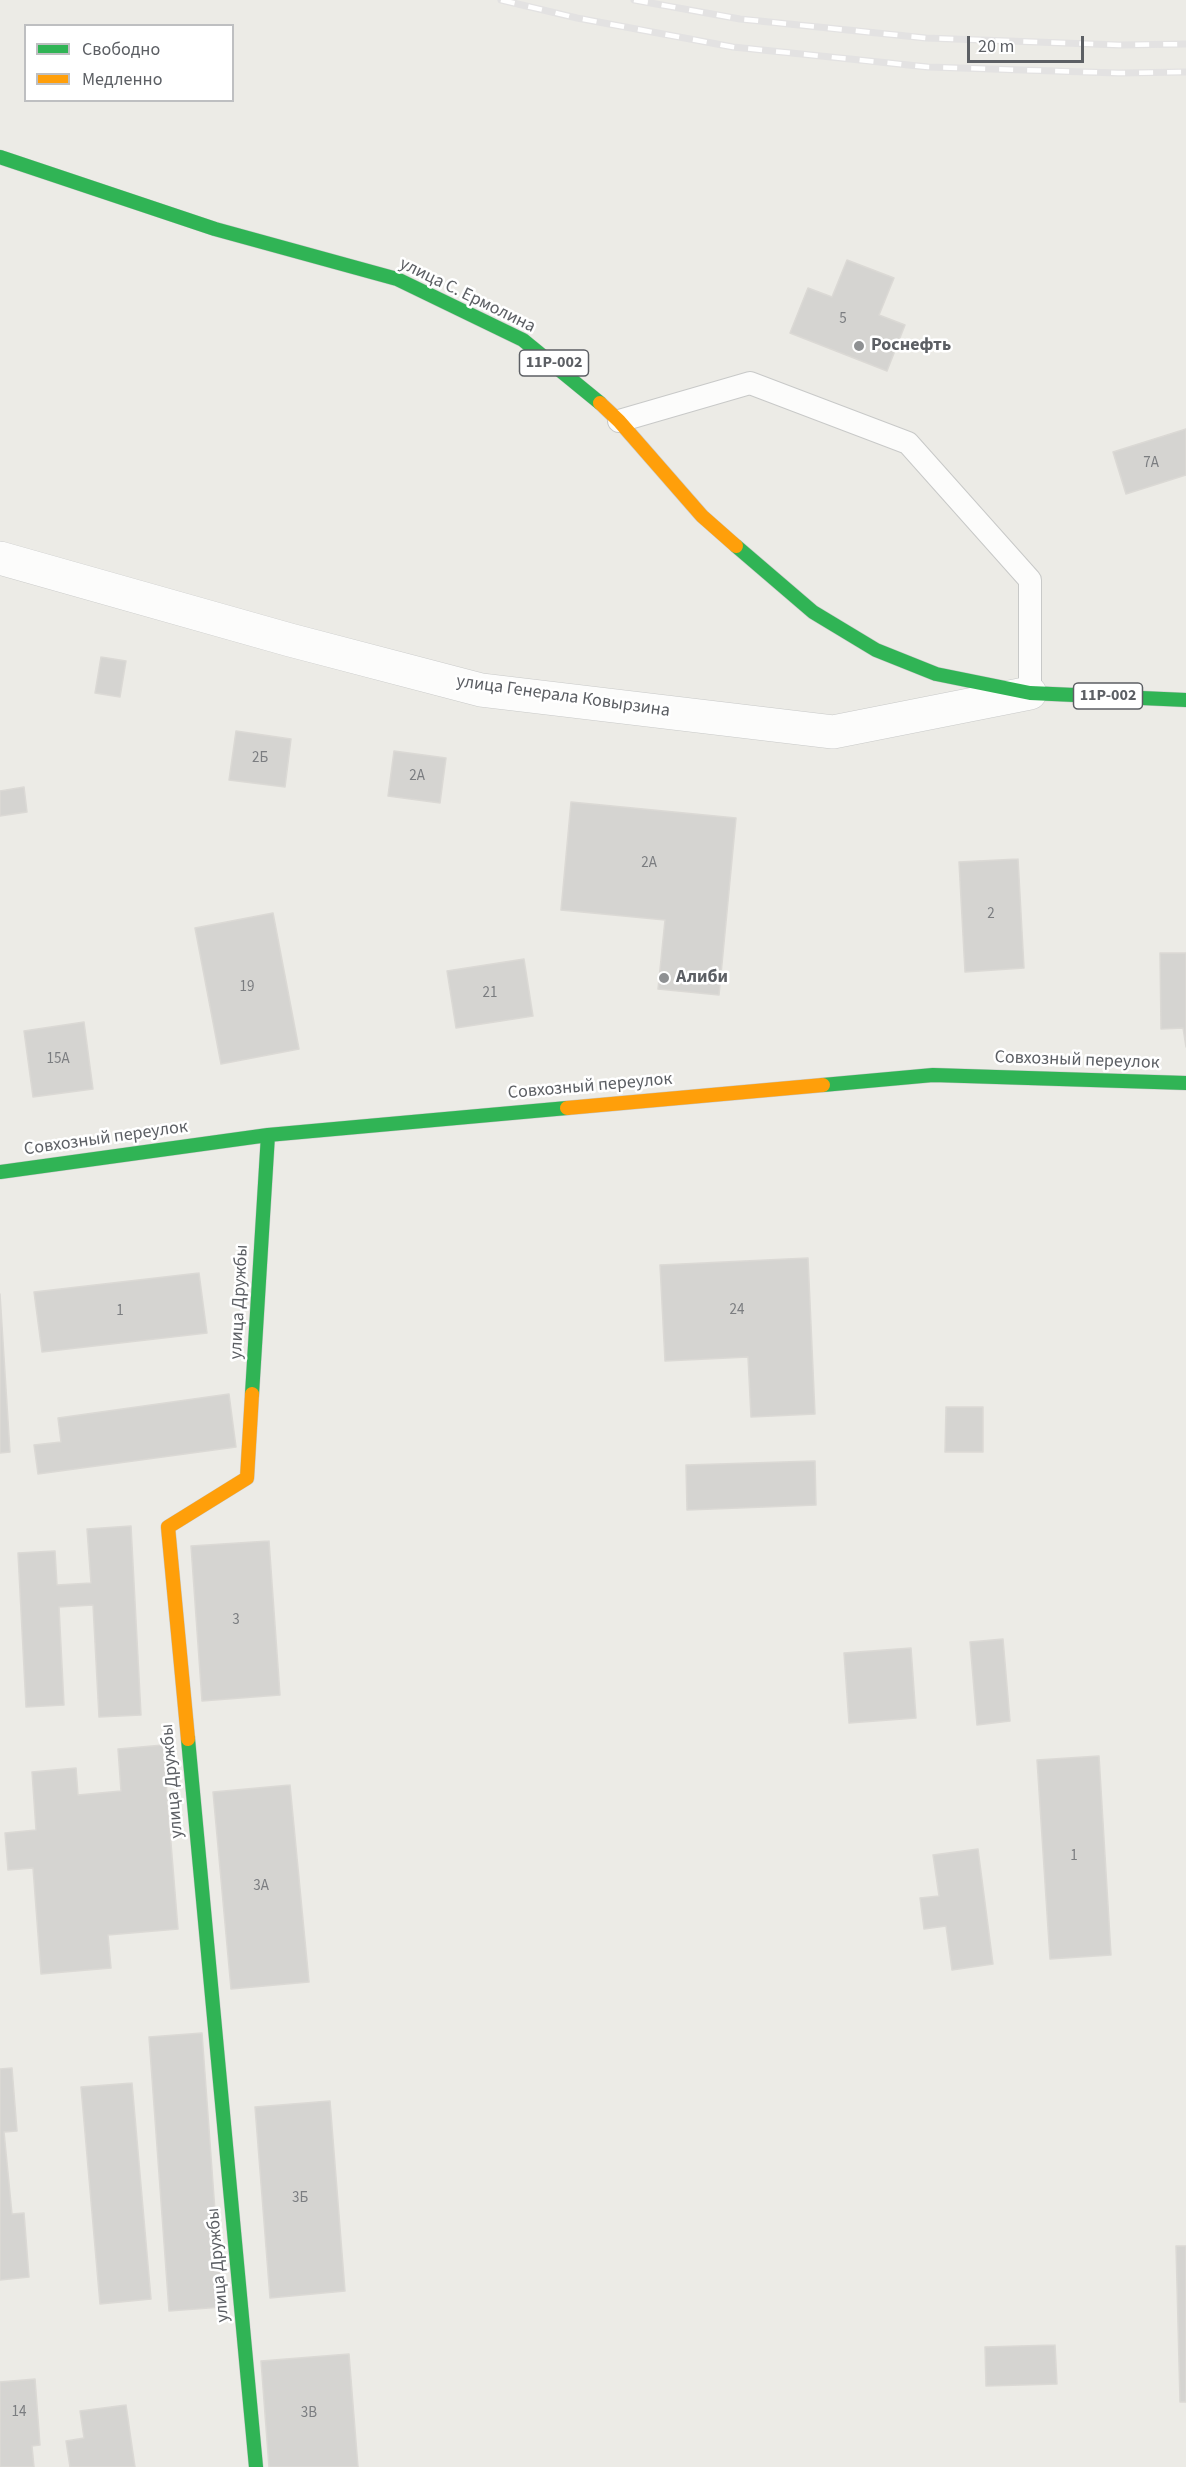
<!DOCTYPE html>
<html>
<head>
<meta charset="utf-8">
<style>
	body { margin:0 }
	#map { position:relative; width:1186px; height:2467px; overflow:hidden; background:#ecebe6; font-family:"Source Sans 3",sans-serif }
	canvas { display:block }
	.legend { position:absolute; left:24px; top:24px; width:210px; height:78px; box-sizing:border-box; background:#fff; border:2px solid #bebfc1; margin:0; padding:8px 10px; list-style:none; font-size:18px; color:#5c5f64 }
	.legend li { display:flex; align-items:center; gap:12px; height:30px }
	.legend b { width:30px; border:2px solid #bebfc1 }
	.scale { position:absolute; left:967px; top:36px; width:117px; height:27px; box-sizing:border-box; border:3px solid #5c5f64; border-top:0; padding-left:8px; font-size:18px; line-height:21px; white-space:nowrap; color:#5c5f64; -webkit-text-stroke:4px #fff; paint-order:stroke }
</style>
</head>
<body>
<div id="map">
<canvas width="1186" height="2467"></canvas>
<ul class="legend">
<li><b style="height:8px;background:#30b455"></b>Свободно</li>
<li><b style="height:8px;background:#ff9f0a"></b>Медленно</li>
</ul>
<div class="scale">20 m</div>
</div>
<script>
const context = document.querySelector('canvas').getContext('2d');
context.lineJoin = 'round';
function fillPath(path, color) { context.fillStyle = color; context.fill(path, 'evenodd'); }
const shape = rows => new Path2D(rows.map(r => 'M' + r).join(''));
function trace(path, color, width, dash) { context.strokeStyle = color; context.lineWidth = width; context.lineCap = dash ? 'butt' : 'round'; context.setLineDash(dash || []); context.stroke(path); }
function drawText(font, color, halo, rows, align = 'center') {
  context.font = font + ' "Source Sans 3",sans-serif'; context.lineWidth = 5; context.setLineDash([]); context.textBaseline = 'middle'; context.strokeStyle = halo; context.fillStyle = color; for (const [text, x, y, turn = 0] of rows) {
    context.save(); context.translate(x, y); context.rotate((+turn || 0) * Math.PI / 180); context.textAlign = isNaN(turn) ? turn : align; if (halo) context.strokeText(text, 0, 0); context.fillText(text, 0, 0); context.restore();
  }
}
const building = shape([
	[847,260,894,278,879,315,905,325,887,371,790,333,808,288,832,297,847,260],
	[1186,429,1186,475,1126,494,1113,452,1186,429],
	[101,657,126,661,120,697,95,693,101,657],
	[236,731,291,739,285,787,229,780,236,731],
	[394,751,446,758,440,803,388,796,394,751],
	[24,787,27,812,0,816,0,791,24,787],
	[571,802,736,818,719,995,658,989,665,920,561,910,571,802],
	[1018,859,1024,968,965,972,959,862,1018,859],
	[273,913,299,1049,221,1064,195,928,273,913],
	[1160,953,1186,953,1186,1047,1183,1028,1161,1029,1160,953],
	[524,959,533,1016,456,1028,447,971,524,959],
	[84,1022,93,1089,33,1097,24,1031,84,1022],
	[808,1258,815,1414,751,1417,748,1357,665,1361,660,1265,808,1258],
	[199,1273,207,1333,42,1352,34,1292,199,1273],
	[0,1294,10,1452,0,1453,0,1294],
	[229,1394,236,1447,38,1474,34,1445,61,1442,58,1418,229,1394],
	[946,1407,983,1407,983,1452,945,1452,946,1407],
	[815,1461,816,1505,687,1510,686,1465,815,1461],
	[131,1526,141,1715,99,1717,93,1605,59,1607,64,1705,26,1707,18,1553,55,1551,57,1585,91,1583,87,1529,131,1526],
	[269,1541,280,1695,202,1701,191,1546,269,1541],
	[1003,1639,1010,1721,977,1725,970,1642,1003,1639],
	[911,1648,916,1718,849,1723,844,1653,911,1648],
	[163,1745,178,1929,108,1935,111,1968,41,1974,33,1868,8,1870,5,1833,36,1830,32,1772,76,1768,78,1795,121,1791,118,1749,163,1745],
	[1099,1756,1111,1955,1050,1959,1037,1760,1099,1756],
	[290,1785,309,1982,231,1989,213,1792,290,1785],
	[978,1849,993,1964,952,1970,946,1926,924,1929,920,1898,939,1896,933,1855,978,1849],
	[202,2033,222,2307,169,2311,149,2037,202,2033],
	[12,2068,17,2131,4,2132,12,2214,24,2213,29,2277,0,2280,0,2069,12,2068],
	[132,2083,151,2299,100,2304,81,2087,132,2083],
	[330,2101,345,2291,270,2298,255,2107,330,2101],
	[1176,2246,1186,2246,1186,2402,1180,2402,1176,2246],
	[1055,2345,1057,2384,986,2386,985,2347,1055,2345],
	[349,2354,358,2467,269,2467,261,2361,349,2354],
	[35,2379,40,2445,32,2446,34,2467,0,2467,0,2382,35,2379],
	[126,2405,135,2467,70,2467,66,2441,84,2438,80,2411,126,2405]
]);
fillPath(building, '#d5d4d1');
trace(building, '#dbd9d5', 1.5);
const lane = shape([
	[619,421,750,383,908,443,1030,580,1030,693]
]);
const street = shape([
	[0,558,290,640,481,690,833,732,1030,693]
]);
const fast = shape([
	[0,157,215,229,397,279,523,340,600,403],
	[736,546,813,612,876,650,936,674,1030,693,1186,700],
	[823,1085,933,1075,1186,1083],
	[0,1172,268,1135,567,1108],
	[252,1394,268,1135],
	[188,1739,256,2467]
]);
const slow = shape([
	[600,403,619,421,702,516,736,546],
	[567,1108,823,1085],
	[188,1739,168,1527,247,1478,252,1394]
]);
trace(lane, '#c8c9c8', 24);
trace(street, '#c8c9c8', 34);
trace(fast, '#c8c9c8', 15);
trace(slow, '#c8c9c8', 15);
trace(lane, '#fcfcfb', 22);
trace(street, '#fcfcfb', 33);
trace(fast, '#30b455', 14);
trace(slow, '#ff9f0a', 14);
const rail = shape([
	[501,0,577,18,733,47,928,67,1118,73,1186,72],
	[634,0,740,19,926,38,1119,45,1186,44]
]);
trace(rail, '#e3e2e2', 7);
trace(rail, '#fff', 4.5, [14]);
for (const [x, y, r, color] of [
	[859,346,6,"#8e9092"],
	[664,978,6,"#8e9092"]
]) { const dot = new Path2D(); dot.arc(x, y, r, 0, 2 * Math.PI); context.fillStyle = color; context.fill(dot); trace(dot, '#fff', 2); }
drawText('15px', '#7b7d80', null, [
	["5",843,320],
	["7А",1151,464],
	["2Б",260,759],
	["2А",417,777],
	["2А",649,864],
	["2",991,915],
	["19",247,988],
	["21",490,994],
	["15А",58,1060],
	["24",737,1311],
	["1",120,1312],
	["3",236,1621],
	["1",1074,1857],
	["3А",261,1887],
	["3Б",300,2199],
	["14",19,2413],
	["3В",309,2414]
]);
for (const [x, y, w] of [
	[554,363,69],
	[1108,696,69]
]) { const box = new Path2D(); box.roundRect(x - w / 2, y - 13, w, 26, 4.5); context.fillStyle = '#fff'; context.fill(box); trace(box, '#5c5f64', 1.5); }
drawText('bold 16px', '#5c5f64', null, [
	["11Р-002",554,363],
	["11Р-002",1108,696]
]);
drawText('18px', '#5c5f64', '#fff', [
	["улица С. Ермолина",467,296,26],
	["улица Генерала Ковырзина",563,697,8],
	["Совхозный переулок",1077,1061,2],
	["Совхозный переулок",590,1087,-5],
	["Совхозный переулок",106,1139,-8],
	["улица Дружбы",240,1302,-87],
	["улица Дружбы",173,1781,-95],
	["улица Дружбы",219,2265,-95]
]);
drawText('bold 18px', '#5c5f64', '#fff', [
	["Роснефть",871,346],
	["Алиби",676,978]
], 'left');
</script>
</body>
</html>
